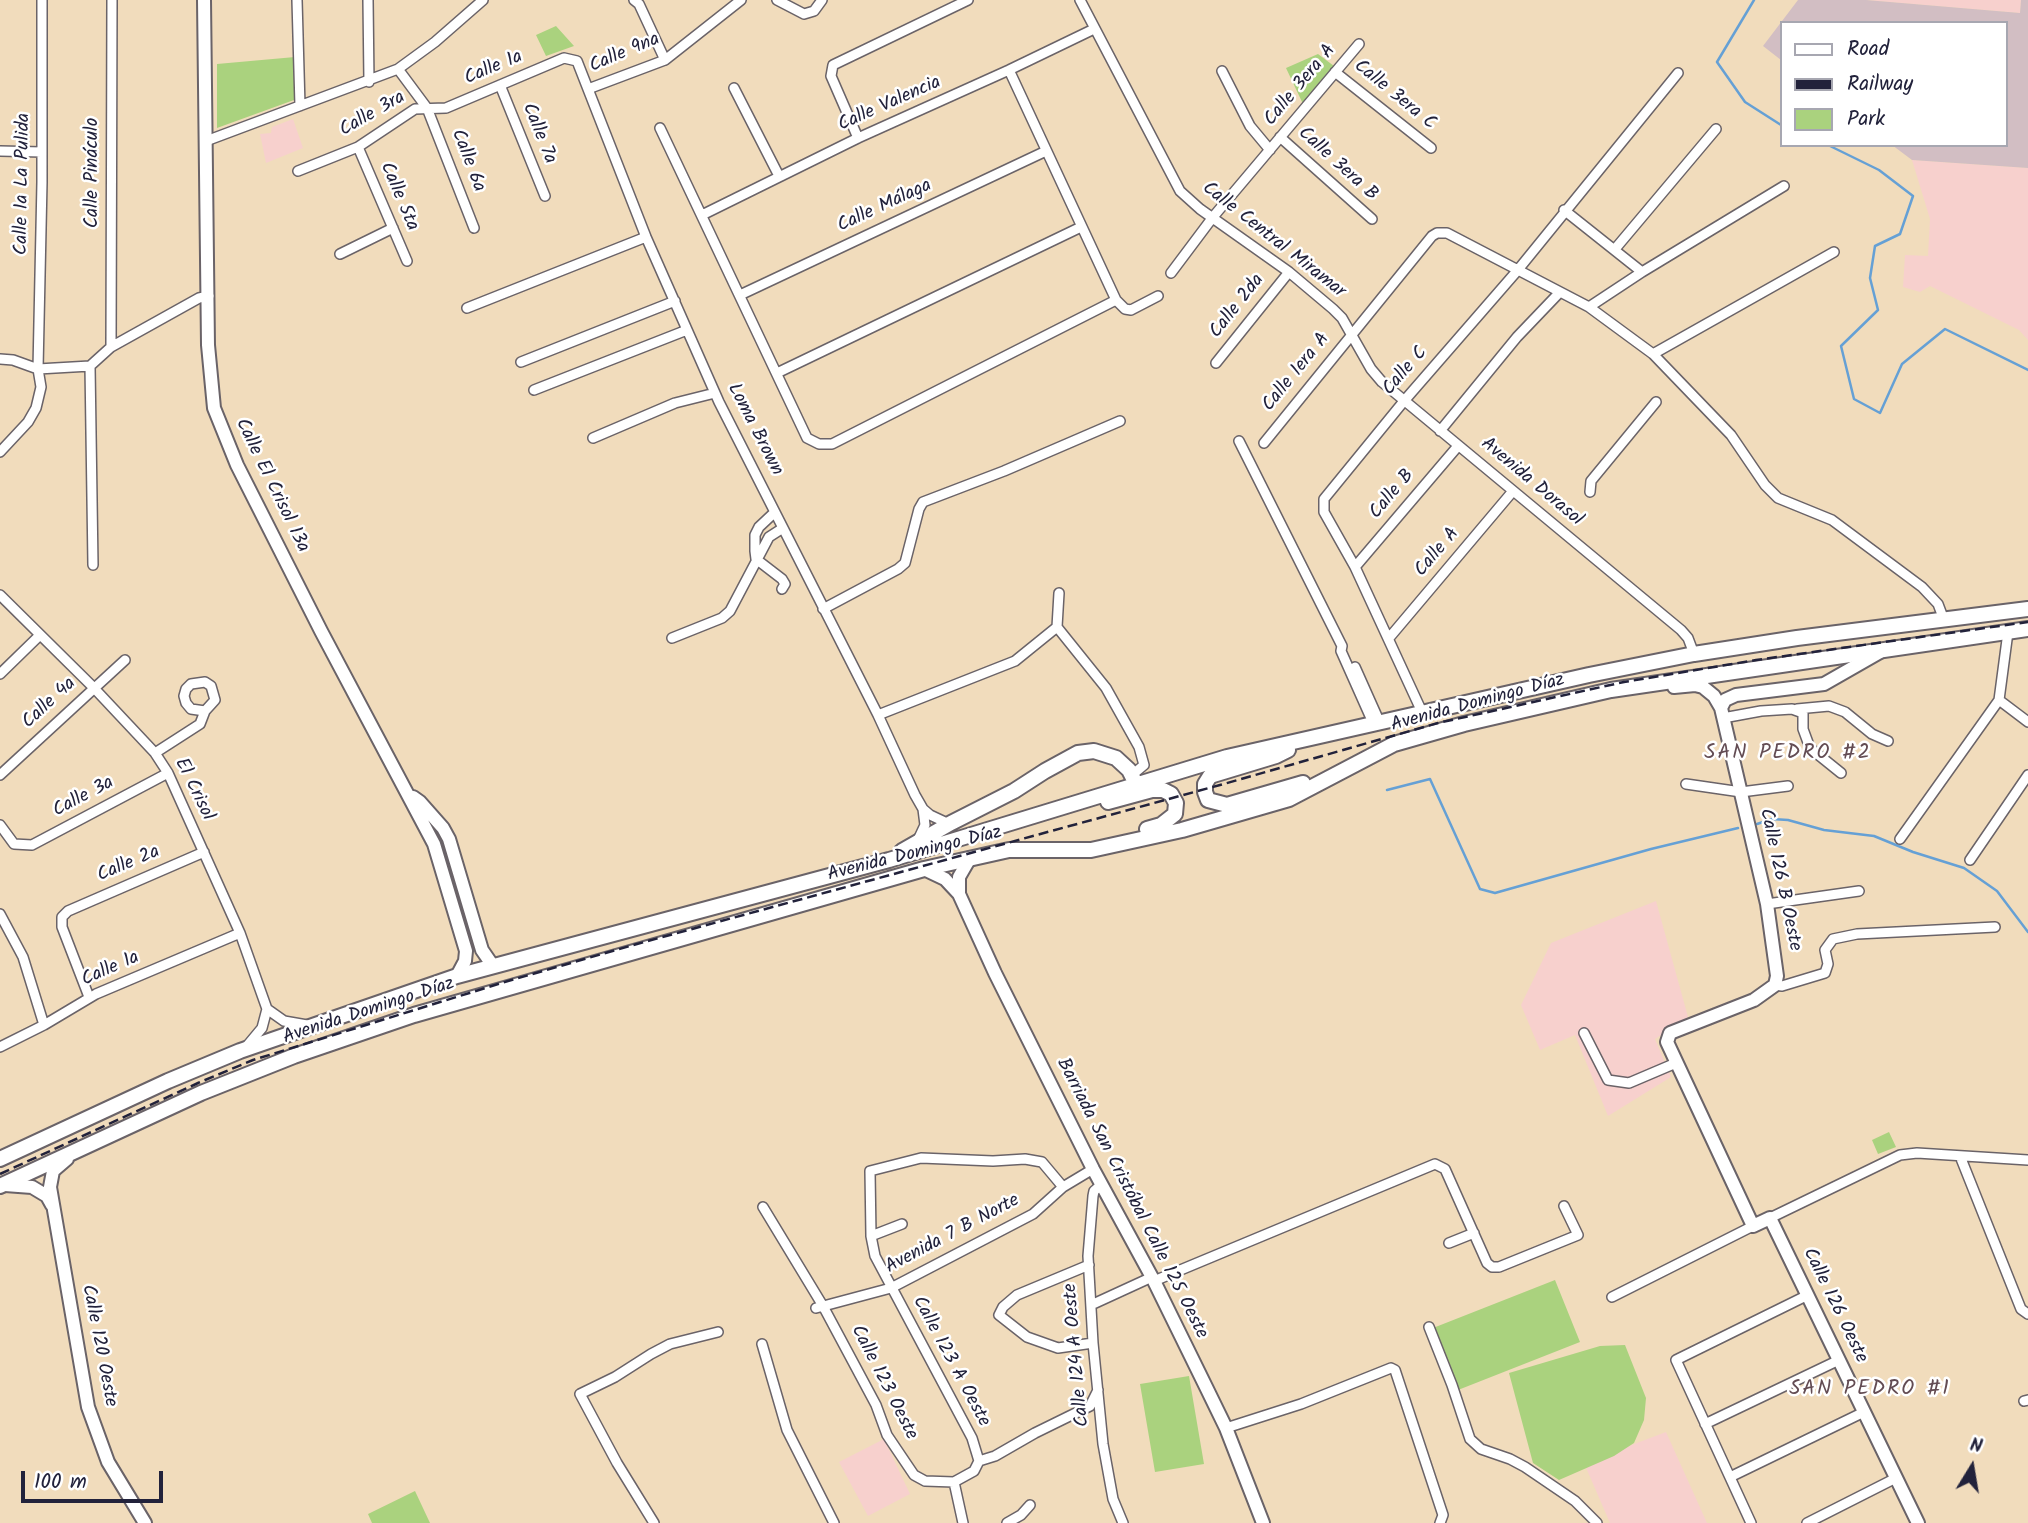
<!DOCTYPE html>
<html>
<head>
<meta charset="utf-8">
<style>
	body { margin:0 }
	#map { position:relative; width:2028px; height:1523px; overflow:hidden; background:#f1dcbc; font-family:Kalam,sans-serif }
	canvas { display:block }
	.legend { position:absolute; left:1780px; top:21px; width:228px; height:126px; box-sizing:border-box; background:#fff; border:2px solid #a7a7b1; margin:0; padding:9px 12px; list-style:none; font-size:21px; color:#22223b }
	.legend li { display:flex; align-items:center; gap:14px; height:35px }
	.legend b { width:35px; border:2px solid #a7a7b1 }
	.north { position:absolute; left:1937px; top:1432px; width:70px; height:70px; -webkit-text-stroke:5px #fff; paint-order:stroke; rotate:11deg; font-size:19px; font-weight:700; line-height:28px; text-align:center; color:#22223b }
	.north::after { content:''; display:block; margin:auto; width:24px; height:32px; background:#22223b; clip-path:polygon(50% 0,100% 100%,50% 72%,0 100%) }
	.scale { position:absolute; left:21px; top:1471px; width:142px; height:32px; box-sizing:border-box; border:4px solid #22223b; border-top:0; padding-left:9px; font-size:21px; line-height:24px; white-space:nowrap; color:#22223b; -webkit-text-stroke:5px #fff; paint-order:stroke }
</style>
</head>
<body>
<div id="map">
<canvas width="2028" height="1523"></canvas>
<ul class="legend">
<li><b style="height:9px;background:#fff"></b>Road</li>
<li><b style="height:9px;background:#22223b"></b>Railway</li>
<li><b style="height:19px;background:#aad27e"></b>Park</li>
</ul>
<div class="north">N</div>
<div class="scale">100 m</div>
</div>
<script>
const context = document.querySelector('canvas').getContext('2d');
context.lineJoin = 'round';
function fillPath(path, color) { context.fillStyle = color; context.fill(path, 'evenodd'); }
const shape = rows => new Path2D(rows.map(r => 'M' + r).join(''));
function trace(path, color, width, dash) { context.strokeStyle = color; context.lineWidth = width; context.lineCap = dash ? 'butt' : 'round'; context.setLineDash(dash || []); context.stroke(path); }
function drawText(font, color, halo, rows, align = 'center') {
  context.font = font + ' Kalam,sans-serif'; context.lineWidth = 5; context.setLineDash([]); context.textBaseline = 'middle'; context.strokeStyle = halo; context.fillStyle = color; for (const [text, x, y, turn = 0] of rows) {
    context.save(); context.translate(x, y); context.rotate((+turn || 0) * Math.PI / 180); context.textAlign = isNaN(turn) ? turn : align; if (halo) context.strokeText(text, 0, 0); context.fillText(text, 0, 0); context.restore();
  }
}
fillPath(shape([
	[1866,0,2021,0,2020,13],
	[293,119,303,148,266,163,260,134,271,133,272,127],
	[1912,160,2028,168,2028,340,2019,330,1930,286,1920,292,1903,287,1905,255,1928,256,1930,219],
	[1656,901,1688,1017,1655,1039,1671,1077,1608,1116,1575,1035,1540,1050,1521,1005,1551,943],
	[1666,1432,1707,1523,1610,1523,1584,1463],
	[884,1439,910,1494,868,1516,839,1462]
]), '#f7d0cd');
fillPath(shape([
	[1798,0,1866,0,2020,13,2021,0,2028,0,2028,168,1912,160,1892,145,2005,145,2005,23,1781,23,1781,60,1763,46]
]), '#d2bec3');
fillPath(shape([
	[556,26,574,46,546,56,536,35],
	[1318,54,1334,66,1303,104,1286,68],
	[295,57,294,100,217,128,217,64],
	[1889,1132,1896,1147,1878,1154,1872,1140],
	[1555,1280,1580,1342,1458,1390,1433,1328],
	[1625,1345,1646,1398,1644,1420,1634,1443,1614,1456,1559,1480,1533,1463,1509,1373,1600,1346],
	[1189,1376,1204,1464,1155,1472,1140,1384],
	[415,1491,430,1523,372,1523,368,1514]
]), '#aad27e');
trace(shape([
	[1754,0,1717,62,1745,102,1781,125],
	[1828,145,1879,170,1913,196,1900,234,1875,246,1870,278,1878,310,1841,346,1854,399,1880,413,1902,364,1945,329,2028,370],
	[1387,790,1430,779,1480,889,1495,893,1651,849,1738,828],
	[1757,824,1772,819,1788,820,1824,830,1874,836,1913,852,1964,868,1997,891,2028,932]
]), '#65a0d5', 2.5);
const street = shape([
	[297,0,300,106],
	[368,0,369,82],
	[634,0,639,4,665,60],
	[777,0,804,14,814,11,822,0],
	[1080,0,1180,191,1200,209,1289,272,1333,309,1342,318,1371,369,1382,382,1681,630,1688,638,1694,654],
	[398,69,427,108,474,228],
	[1009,70,1116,300,1125,309,1131,310,1158,296],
	[1222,71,1250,126,1270,150],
	[1335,72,1431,148],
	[500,85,545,196],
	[734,88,779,176],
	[588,89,665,60,741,0],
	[660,128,807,438,819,444,832,444,1116,300],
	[1280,137,1372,219],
	[858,138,831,76,833,65,968,0],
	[206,141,398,69,435,42,483,0],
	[358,147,407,261],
	[0,151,42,152],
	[298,171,358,147,415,109,446,108,564,58,577,61,646,237,719,402,878,715,915,795,923,809,930,815,945,822,951,823],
	[1564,210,1642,272],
	[702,215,858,138,1009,70,1094,29],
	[1615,249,1716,129],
	[340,254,393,228],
	[1171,273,1213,217,1359,44],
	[740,295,1046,151],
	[1589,307,1642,272,1784,186],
	[467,308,646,237],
	[111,347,112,0],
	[1653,354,1834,252],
	[0,359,13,360,38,369,90,366,111,347,199,298,209,296],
	[521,362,675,301],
	[1216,363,1289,272],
	[90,366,93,565],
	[777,373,1081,227],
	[534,390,687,330],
	[1440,431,1517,337,1560,292],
	[593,438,675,403,715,393],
	[1239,441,1342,646,1341,651,1374,725],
	[1264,443,1432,236,1437,233,1447,233,1589,307,1638,343,1653,354,1731,435,1765,485,1778,498,1832,520,1922,587,1938,604,1944,620],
	[0,452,28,422,36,408,41,387,38,369,42,182,42,0],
	[1590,492,1591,481,1656,402],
	[775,512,759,527,755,535,755,551,756,559,782,579,785,584,782,589],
	[1355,567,1458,446],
	[1059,593,1057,627,1106,688,1139,747,1144,765,1132,775],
	[0,595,93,687,155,753,168,773,240,933,267,1009,284,1021,307,1025],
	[823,609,898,569,905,563,919,509,923,502,1004,471,1120,421],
	[672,638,722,618,730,611,769,537,783,528],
	[1389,638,1513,491],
	[1355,667,1380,723],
	[0,674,40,635],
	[1999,700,2028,722],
	[1797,709,1829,706,1845,712,1872,734,1888,741],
	[1422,712,1355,567,1324,512,1324,499,1404,401,1517,271,1678,73],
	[878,715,1015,661,1057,627],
	[1723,718,1761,711,1792,709,1803,713,1803,729,1810,748,1841,773],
	[155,753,200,724,205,711,215,700,211,686,205,682,191,684,186,689,184,696,186,703,191,709,205,711],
	[0,775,125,660],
	[1686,784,1741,792,1788,786],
	[0,825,14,844,32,845,168,773],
	[1900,839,1999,700,2008,632],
	[918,840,925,825,923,809],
	[1970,860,2028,775],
	[1767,904,1859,891],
	[0,914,23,957,44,1025],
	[1775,985,1782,986,1825,973,1828,964,1825,950,1833,939,1857,934,1995,927],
	[89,997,62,927,62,917,68,911,204,852],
	[1584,1033,1608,1080,1629,1083,1676,1063],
	[247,1046,262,1028,267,1009],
	[0,1047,44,1025,96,994,240,933],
	[1960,1156,2021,1309,2028,1314],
	[1101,1185,1094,1191,1093,1196,1088,1256,1093,1343,1103,1444,1113,1499,1123,1523],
	[763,1207,823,1306,876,1405,887,1435,914,1475,925,1481,954,1482,974,1471,979,1461],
	[1770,1218,1900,1155,1917,1153,2028,1160],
	[871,1236,902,1224],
	[1449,1243,1474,1233],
	[1089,1265,1017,1295,1003,1307,999,1315,1027,1337,1058,1348,1093,1343],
	[1154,1281,1435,1164,1445,1169,1487,1263,1492,1267,1499,1267,1578,1235,1564,1206],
	[1612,1297,1753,1226],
	[1091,1305,1152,1277],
	[816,1308,891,1288,1033,1214,1063,1187,1093,1169],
	[1429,1327,1452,1385,1470,1439,1481,1449,1510,1459,1525,1467,1575,1501,1597,1523],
	[762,1344,787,1430,834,1523],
	[2024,1401,2028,1400],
	[1705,1424,1839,1360],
	[1226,1428,1301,1404,1391,1368,1395,1370,1443,1515,1440,1523],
	[979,1461,972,1438,875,1256,871,1236,870,1171,921,1158,993,1161,1025,1159,1042,1162,1063,1187],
	[979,1461,995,1456,1035,1433,1090,1406,1098,1390],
	[1730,1477,1864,1412],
	[954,1482,963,1523],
	[654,1523,617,1463,580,1394,615,1377,651,1354,670,1344,718,1332],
	[1007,1523,1021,1515,1030,1505],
	[1751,1523,1676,1360,1808,1295],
	[1807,1523,1896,1478]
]);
const secondary = shape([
	[204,0,208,345,214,408,237,465,321,631,434,844,466,951,465,961,457,976],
	[1674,687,1695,685,1703,687,1714,696,1721,708,1767,904,1777,976,1775,985,1754,1000,1670,1033,1667,1042,1753,1226,1770,1218,1918,1523],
	[1721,708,1725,700,1736,695,1824,684,1880,652],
	[413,797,420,802,443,828,449,839,482,950,493,966],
	[924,869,945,879,959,894,995,973,1093,1169,1154,1281,1207,1389,1226,1428,1263,1523],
	[959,894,959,877,970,858],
	[67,1159,53,1171,50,1187,88,1407,108,1462,145,1523],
	[5,1185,32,1187,47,1196,52,1205]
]);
const primary = shape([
	[1288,750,1276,756,1210,776,1205,784,1205,792,1208,800,1227,805,1303,783],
	[1108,802,1152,790,1163,790,1171,794,1176,803,1175,814,1161,825,1147,829],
	[902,851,951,823,1014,791,1045,771,1078,753,1094,751,1116,758,1129,770,1136,784],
	[0,1159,168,1081,240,1051,457,976,889,860,1227,757,1589,675,1694,654,1797,638,2028,609],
	[0,1186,201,1093,294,1056,414,1015,924,869,1009,850,1091,850,1182,830,1289,799,1394,744,1464,724,1611,690,2028,629]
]);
trace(street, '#6a6368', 12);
trace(secondary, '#6a6368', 16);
trace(primary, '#6a6368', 18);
trace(street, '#fff', 9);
trace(secondary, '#fff', 12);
trace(primary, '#fff', 14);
trace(shape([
	[0,1174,198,1083,253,1060,508,981,637,944,1220,785,1438,723,1624,682,1756,660,2028,622]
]), '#22223b', 2.5, [10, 5]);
drawText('19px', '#22223b', '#fff', [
	["Calle 9na",625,54,-23],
	["Calle 1a",494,69,-23],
	["Calle 3era A",1301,86,-50],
	["Calle 3era C",1394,96,39],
	["Calle Valencia",890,105,-24],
	["Calle 3ra",373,115,-30],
	["Calle 7a",538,134,68],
	["Calle 6a",467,161,69],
	["Calle 3era B",1337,165,42],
	["Calle Pináculo",94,173,-90],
	["Calle 1a La Pulida",24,184,-89],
	["Calle 5ta",398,197,67],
	["Calle Málaga",885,207,-25],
	["Calle Central Miramar",1273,241,38],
	["Calle 2da",1238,307,-52],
	["Calle C",1406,372,-49],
	["Calle 1era A",1297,373,-51],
	["Loma Brown",754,430,63],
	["Avenida Dorasol",1531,483,40],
	["Calle El Crisol 13a",271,486,64],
	["Calle B",1393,495,-50],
	["Calle A",1438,553,-50],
	["Calle 4a",50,704,-43],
	["Avenida Domingo Díaz",1478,704,-15],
	["El Crisol",193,790,64],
	["Calle 3a",84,798,-28],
	["Avenida Domingo Díaz",915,855,-14],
	["Calle 2a",129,865,-23],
	["Calle 126 B Oeste",1779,880,78],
	["Calle 1a",111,970,-24],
	["Avenida Domingo Díaz",369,1012,-18],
	["Barriada San Cristóbal Calle 125 Oeste",1131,1199,63],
	["Avenida 7 B Norte",953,1235,-28],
	["Calle 126 Oeste",1834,1306,64],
	["Calle 120 Oeste",98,1346,79],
	["Calle 124 A Oeste",1078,1355,-95],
	["Calle 123 A Oeste",950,1362,62],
	["Calle 123 Oeste",883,1383,63]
]);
context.letterSpacing = '2px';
drawText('21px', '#634c53', '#fff', [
	["SAN PEDRO #2",1788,754],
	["SAN PEDRO #1",1870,1390]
]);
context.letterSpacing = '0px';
</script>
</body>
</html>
